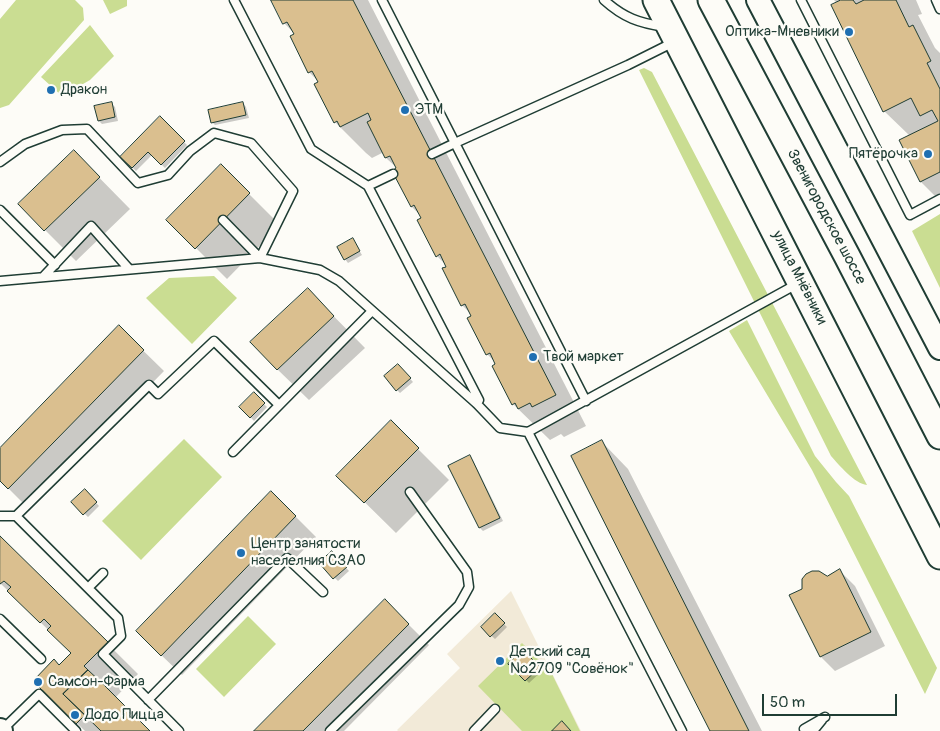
<!DOCTYPE html>
<meta charset="utf-8">
<style>
body{margin:0}
#map{position:relative;width:940px;height:731px;overflow:hidden;background:#fdfcf7;font-family:Pangolin,sans-serif}
canvas{display:block}
.scale{position:absolute;left:762px;top:694px;width:135px;height:22px;box-sizing:border-box;border:2px solid #1f3d34;border-top:0;padding-left:6px;font-size:15px;line-height:18px;white-space:nowrap;color:#1f3d34;-webkit-text-stroke:4px #fdfcf7;paint-order:stroke}
</style>
<div id="map">
<canvas width="940" height="731"></canvas>
<div class="scale">50 m</div>
</div>
<script>
const ctx = document.querySelector('canvas').getContext('2d');
ctx.lineJoin = 'round';
function paint(path, color) {
  ctx.fillStyle = color;
  ctx.fill(path, 'evenodd');
}
function trace(path, color, width, dash) {
  ctx.strokeStyle = color;
  ctx.lineWidth = width;
  ctx.lineCap = dash ? 'butt' : 'round';
  ctx.setLineDash(dash || []);
  ctx.stroke(path);
}
function drawText(font, color, halo, rows, align = 'center') {
  ctx.font = font + ' Pangolin,sans-serif';
  ctx.lineWidth = 4.5;
  ctx.setLineDash([]);
  ctx.textBaseline = 'middle';
  ctx.strokeStyle = halo;
  ctx.fillStyle = color;
  for (const [text, x, y, turn = 0] of rows) {
    ctx.save();
    ctx.translate(x, y);
    ctx.rotate((+turn || 0) * Math.PI / 180);
    ctx.textAlign = isNaN(turn) ? turn : align;
    if (halo) ctx.strokeText(text, 0, 0);
    ctx.fillText(text, 0, 0);
    ctx.restore();
  }
}
const built = new Path2D(`
 M511 591 581 731H398L397 730 460 668 447 654Z`);
const green = new Path2D(`
 M16 0H75L83 8 84 20 9 105 0 108V19Z
 M103 0H127V6L110 14Z
 M90 25 114 56 90 80 62 96 41 77Z
 M644 68 652 72 867 485C855 484 839 465 831 456L639 70Z
 M940 214V288L912 231Z
 M214 276 237 298 192 344 146 298 169 278Z
 M747 320 815 456 836 482 849 496 937 668 925 694 812 470 729 331Z
 M184 439 222 477 141 560 102 521Z
 M248 616 276 644 224 697 196 669Z
 M522 643 551 672 580 731H522L478 686Z`);
const shadow = new Path2D(`
 M273 0H368L586 426 564 437 561 434 550 440 513 404 496 363 487 354 472 315 462 305 448 267 437 256 423 218 412 207 393 171 398 169 386 158 384 152 372 158 366 153 335 122 320 83 309 72 296 35 284 23Z
 M834 0H916L922 14 918 15 935 48 940 53V201L921 182 901 141 910 136 884 111 837 3Z
 M243 103 246 107 249 118 215 125 212 122Z
 M112 104 115 107 118 121 102 124 99 121Z
 M160 118 187 145 165 168 152 155 136 171 122 157Z
 M74 152 130 209 76 261 19 204Z
 M221 166 280 225 227 279 168 220Z
 M353 240 362 255 348 263 345 259Z
 M308 290 365 348 309 400 277 369Z
 M119 327 164 371 29 509 0 480V449Z
 M398 365 413 382 400 393 397 390Z
 M254 394 267 407 254 421 241 407Z
 M391 422 449 480 396 533 338 476Z
 M602 442 628 469 762 731H712Z
 M469 457 473 460 503 521 483 531 480 528Z
 M85 491 99 506 88 517 73 502Z
 M295 516 316 537 182 675 158 652Z
 M0 537 138 674 115 698 149 731H85L34 681 59 666 72 653 0 583Z
 M332 552 349 571 338 581 320 563Z
 M840 571 855 586 885 646 835 671 821 657 790 596Z
 M385 601 429 645 344 731H256Z
 M495 615 507 627 495 639 482 627Z
 M523 652 542 671 529 683 510 664Z`);
const building = new Path2D(`
 M271 0H353L556 395 532 407 530 403 518 409 515 403 512 405 492 366 495 364 490 353 486 355 467 318 471 316 465 304 461 306 442 268 446 267 440 254 436 257 417 220 421 218 414 205 411 207 392 171 396 168 390 156 385 158 367 122 371 120 368 113 340 127 337 121 334 123 314 84 318 82 312 71 308 73 290 36 294 34 287 22 283 24Z
 M841 0H853L856 4 864 0H896L909 27 913 25 931 61 927 63 940 89V172L920 182 899 140 938 121 932 110 920 116 911 98 883 112 831 5Z
 M112 102 115 117 98 121 94 106Z
 M243 102 246 115 211 123 208 110Z
 M160 116 185 141 161 165 148 152 132 168 120 157Z
 M74 150 100 177 44 231 18 204Z
 M221 164 250 193 195 249 166 220Z
 M353 238 360 251 344 260 337 247Z
 M308 288 334 316 277 370 250 342Z
 M119 325 144 350 8 489 0 481V448Z
 M398 364 411 378 396 391 384 376Z
 M254 392 265 403 250 418 239 407Z
 M391 420 419 448 364 503 336 476Z
 M602 440 749 731H710L657 627 571 456Z
 M470 455 500 518 479 528 448 466Z
 M85 489 97 502 83 515 71 502Z
 M271 491 296 516 161 656 136 631Z
 M0 536 108 642 84 666 88 670 63 694 85 715 76 724 33 681 54 659 59 665 71 653 47 630 51 626 44 619 40 623 7 591 11 587 4 581 0 584Z
 M332 551 347 567 333 579 319 563Z
 M840 569 871 632 820 657 789 595 802 589V579L806 574 812 571H819L827 576Z
 M385 599 409 624 303 731H254Z
 M495 613 505 623 490 637 481 627Z
 M523 650 540 667 525 681 508 664Z
 M88 670 104 685 150 731H101L63 694Z
 M562 721 571 731H552Z`);
const service = new Path2D(`
 M234 0 311 149 368 186 479 400 477 404
 M382 0 455 143 432 154
 M604 0C624 18 639 23 665 27
 M801 0 910 215 940 199
 M936 0 940 9
 M0 162 25 144 62 130 87 129 138 183 168 175 190 151 214 133 251 143 293 191 260 258 223 220
 M368 186 393 174
 M0 210 55 265
 M43 277 91 226 129 269
 M0 281 260 258 320 270 339 281 477 404 500 428 528 432 797 284
 M586 401 455 143 628 65 674 42
 M528 432 682 731
 M233 452 372 311
 M0 516H16L149 385 158 394 214 341 279 405
 M16 516 118 618 121 636 103 654 179 731
 M88 588 103 573
 M0 619 41 659
 M148 700 287 558 323 592
 M3 729 39 694 76 731
 M804 729 825 717
 M330 731 459 605 469 587 467 572 410 492
 M474 731 495 709
 M813 731 822 720`);
const secondary = new Path2D(`
 M758 0 940 348
 M0 730 1 731`);
const primary = new Path2D(`
 M656 0 940 556
 M711 0 847 256 940 436`);
const markers = [
 [849,32,5,"#1f6fb2"],
 [51,90,5,"#1f6fb2"],
 [405,110,5,"#1f6fb2"],
 [928,154,5,"#1f6fb2"],
 [533,357,5,"#1f6fb2"],
 [241,553,5,"#1f6fb2"],
 [500,661,5,"#1f6fb2"],
 [38,682,5,"#1f6fb2"],
 [75,715,5,"#1f6fb2"]
];
const poiNames = [
 ["Оптика-Мневники",839,32,"right"],
 ["Дракон",61,90],
 ["ЭТМ",415,110],
 ["Пятёрочка",918,154,"right"],
 ["Твой маркет",543,357],
 ["Центр занятости",251,544],
 ["населелния СЗАО",251,561],
 ["Детский сад",510,652],
 ["№2709 \"Совёнок\"",510,669],
 ["Самсон-Фарма",48,682],
 ["Додо Пицца",85,715]
];
const streetNames = [
 ["Звенигородское шоссе",826,217,62],
 ["улица Мнёвники",799,278,63]
];
paint(built, '#f2ead8');
paint(green, '#cadd92');
paint(shadow, '#0003');
paint(building, '#dabf8f');
trace(building, '#1f3d34', 1);
trace(service, '#1f3d34', 11);
trace(secondary, '#1f3d34', 26);
trace(primary, '#1f3d34', 29);
trace(service, '#fdfcf7', 8);
trace(secondary, '#fdfcf7', 22);
trace(primary, '#fdfcf7', 25);
for (const [x, y, r, color] of markers) {
  const dot = new Path2D();
  dot.arc(x, y, r, 0, 2 * Math.PI);
  ctx.fillStyle = color;
  ctx.fill(dot);
  trace(dot, '#fdfcf7', 2);
}
drawText('15px', '#1f3d34', '#fdfcf7', poiNames, 'left');
drawText('15px', '#1f3d34', '#fdfcf7', streetNames);
</script>
